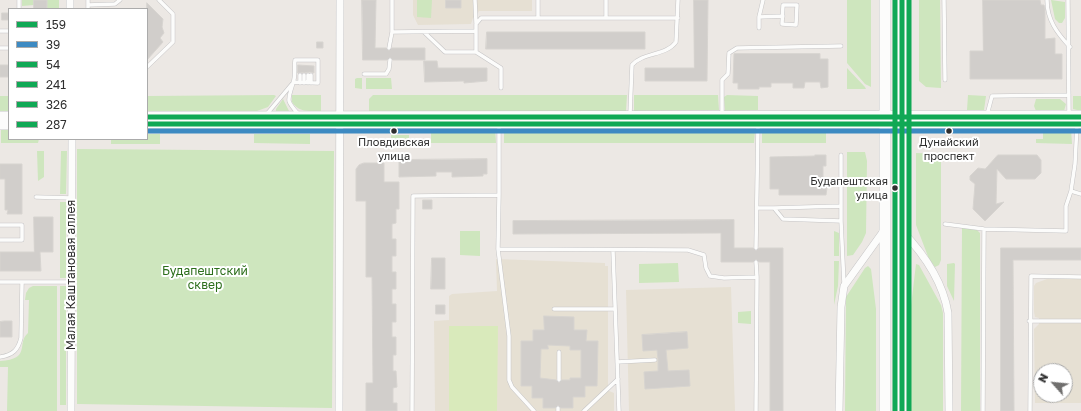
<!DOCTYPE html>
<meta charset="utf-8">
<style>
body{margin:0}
#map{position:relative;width:1081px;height:411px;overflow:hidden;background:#ece8e4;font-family:"Golos Text",sans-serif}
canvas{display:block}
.legend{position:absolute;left:8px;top:8px;width:140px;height:132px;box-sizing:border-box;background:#fff;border:1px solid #ababab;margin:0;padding:5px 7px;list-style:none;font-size:12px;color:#2e2e2e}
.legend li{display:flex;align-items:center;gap:8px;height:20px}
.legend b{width:20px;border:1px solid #ababab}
.north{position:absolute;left:1033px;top:363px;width:40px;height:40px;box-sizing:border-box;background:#fff;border:1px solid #ababab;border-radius:50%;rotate:297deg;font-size:11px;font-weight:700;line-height:16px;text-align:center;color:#2e2e2e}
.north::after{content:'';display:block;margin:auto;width:14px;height:18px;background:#706f6e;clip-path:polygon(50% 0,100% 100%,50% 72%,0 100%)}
</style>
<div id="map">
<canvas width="1081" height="411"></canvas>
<ul class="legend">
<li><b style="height:5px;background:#10a855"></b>159</li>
<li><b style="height:5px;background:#3d8ac2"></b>39</li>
<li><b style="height:5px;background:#10a855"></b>54</li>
<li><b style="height:5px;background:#10a855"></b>241</li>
<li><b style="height:5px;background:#10a855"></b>326</li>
<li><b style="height:5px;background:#10a855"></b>287</li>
</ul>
<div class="north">N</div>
</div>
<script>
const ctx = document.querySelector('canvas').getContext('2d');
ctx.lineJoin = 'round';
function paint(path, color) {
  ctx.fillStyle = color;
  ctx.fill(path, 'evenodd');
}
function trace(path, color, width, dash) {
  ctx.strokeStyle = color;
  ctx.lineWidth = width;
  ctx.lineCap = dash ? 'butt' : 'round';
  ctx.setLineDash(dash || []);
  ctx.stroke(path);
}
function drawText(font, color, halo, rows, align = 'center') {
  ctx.font = font + ' "Golos Text",sans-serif';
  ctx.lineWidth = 4;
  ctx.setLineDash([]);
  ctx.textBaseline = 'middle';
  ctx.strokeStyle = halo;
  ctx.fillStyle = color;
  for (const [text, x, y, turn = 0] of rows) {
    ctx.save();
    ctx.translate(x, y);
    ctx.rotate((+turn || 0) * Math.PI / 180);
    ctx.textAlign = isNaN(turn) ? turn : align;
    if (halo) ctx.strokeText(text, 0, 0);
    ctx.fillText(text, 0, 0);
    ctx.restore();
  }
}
const education = new Path2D(`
 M413 0H532V11H479L477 15 473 18 471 24 418 25 413 15Z
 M496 259 605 263V266H608V388L609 391 614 393V411H435L434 321 449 320V296L452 294 497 291Z
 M1047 279H1081V403H1035L1034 329 1039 324V318L1035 317 1034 312V286L1036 283ZM1041 371H1065V395H1041Z
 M731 287 735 411H629L626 290Z`);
const green = new Path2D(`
 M22 0H34V5L22 6Z
 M47 0H59V9H47Z
 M417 0H432L431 18 417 17Z
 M847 0H871V87L865 84 847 63Z
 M919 0H940L941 88 926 87 919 81Z
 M1051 0 1065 2V18L1062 23H1059L1055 19Z
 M847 68 865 87 866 89H847Z
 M357 78H362V89L355 88V79Z
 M366 78H391L392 89H366Z
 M292 95H321V111C310 111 299 113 292 102Z
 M373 95H627L626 111H369V99Z
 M634 95H718L719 110 634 111Z
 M727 95 758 96V110L725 111 724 97Z
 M968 95 986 96 984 110H967Z
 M0 96H9V111H0Z
 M147 96 274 95 276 96 268 107 257 111H147Z
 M1073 96H1081V111L1073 109Z
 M283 99 289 111H276V109Z
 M1036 99H1060L1066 104 1064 111H1036L1034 106Z
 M431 128H495L496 143H431Z
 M506 128H752L755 131 754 143H504V132Z
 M762 128H826V143H762Z
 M1 129H9V139H39L38 143H1Z
 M1043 129H1071L1072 144 1036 143V139H1043Z
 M147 134H160V144H111V139H147Z
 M254 134H310V144L254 143Z
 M391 135H409V143H391Z
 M77 149 334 151 332 408 77 404Z
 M37 151H44V177L38 181Z
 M61 151H67L66 194H60Z
 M847 152H865L867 161 866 233 862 242 853 255 847 256Z
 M916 153 941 154V260L939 265 935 267 929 259 916 225Z
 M60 202H66V278H60Z
 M962 227 977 230 980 233V411H961Z
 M460 231H480V256L460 255Z
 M834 231 839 233V256H834Z
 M834 261H839L838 286 834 305Z
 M678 263 679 282 639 283V264Z
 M954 263 955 264 954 301 947 286V264Z
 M916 264 919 265 941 305 943 313V411H911V306Z
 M868 266 871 269 876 309V411H845L846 297 865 268Z
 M33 286H57V411H7L8 367H0V361C32 359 16 343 28 333L29 300H25L26 293 29 288Z
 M60 286H66V405H60Z
 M751 311V324L738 323V312Z`);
const pitch = new Path2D(`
 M449 326H498L497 411H449Z`);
const building = new Path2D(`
 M34 0H47V9H34Z
 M362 0H376L375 48H386L389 51 392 48H425V60H393L390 57 387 60H363Z
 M446 0H461V8H446Z
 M694 0H708L707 81H645V68H694Z
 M983 0H1040L1041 5H1044L1045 9V39L1055 38V54H1062V79H970V51H983Z
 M147 3 163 19 162 27 164 33 160 38 163 42 147 60Z
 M2 13H9V20H2Z
 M487 32H645V49H486Z
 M317 42H323V48H317Z
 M820 54V59H828V87L821 88 820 82H805L804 88H793V83H771V87H759V89H738V83H733L734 54Z
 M424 61H437L438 68H487V81L464 83V81L425 82Z
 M0 65H9V77H0Z
 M298 65 314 66V73L311 72 298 73Z
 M815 155H826V166H823V188H827L826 195H779V189H770V157L815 156Z
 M998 155H1037L1041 160V173L1035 179H1006L997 169 996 204 1004 202 985 221 973 209 975 184 970 180V176L978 168 985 169Z
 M487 159V174H483V176L452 177V172H436V176L399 177V160Z
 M364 163H384V182H399V209H396V223L392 224V239H396V256H392V272H396V289H392V304H396V322H392V337H396V355H393V371H396L397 387 393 388V403H397V411H366V383H373L372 277H366V201H356V169L359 165Z
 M0 164H22V214H7L8 210H5V179H0Z
 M423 200H432V209H423Z
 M34 217H53V252H40L41 271H0V252H34Z
 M734 220V248H753L756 251 759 248H783V411H770V262H759L756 259 753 262H721V233L513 234V221Z
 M1001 248H1081V260H1013L1014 411H1001Z
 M432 258H445V289H431Z
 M436 305H445V314H436Z
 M544 316 574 317V330H587L586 341H598L597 386H585V397H573V408H561L558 405 555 408H543V398H532V386H521V341H533V330H544ZM548 345 570 346V350H581V378H570V380H562L559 383 556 380 540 378 541 349H548Z
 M4 321H12V337H0V322Z
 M687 332 688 348 666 350 668 371 689 370 690 386 645 389 644 372 658 371V359L657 350 643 351 642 335Z`);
const service = new Path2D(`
 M19 0V9
 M392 0V32L475 31
 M475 0 476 23
 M538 0V17
 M606 0V18
 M944 0 945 80
 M1047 0C1047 20 1057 33 1070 47
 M1068 0 1069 115
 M88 5 115 4 120 0
 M783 5H797L796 25 782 24Z
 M88 9V0
 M759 17 783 16
 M759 28V17L763 0
 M0 31H9
 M424 32 445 52H476V24L481 18H678
 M0 48H9
 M389 48 392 32
 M476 52 501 68V88
 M147 67 173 42V14L159 0
 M364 74H386L389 69 390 60
 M294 82 318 83V60H295C294 67 296 76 293 83 288 101 285 99 299 115
 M300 83V75
 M304 83V75
 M308 83V75
 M311 83V75
 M630 114 632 65C643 52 666 56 676 42L678 0
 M266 115 292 84
 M722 115V80L728 74 729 53 737 48 841 46
 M987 115 992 96 1069 95
 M841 155V221L844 284
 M1071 191 1081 194
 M499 195 498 249 688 250 704 255 706 268 710 276 724 278 757 277 756 411
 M36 197 72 198
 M757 208H774L783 219 841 221
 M774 208 841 206
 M945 224 984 229 1066 231V206L1071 191 1075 164 1077 125
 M0 225H22V240H0
 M756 248 758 125
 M498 249 509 336V380L512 387 534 411
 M613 251 619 411
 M756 262 757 277
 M0 282H71
 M554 309H615
 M1029 321H1081
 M0 357C13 355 18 350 21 338L22 283
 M617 362 655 360
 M559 380V352
 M412 411 413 196 499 195V125
 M558 411V408
 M584 411 618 379
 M983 411 984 229
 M1030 411 1031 276 1081 277`);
const minor = new Path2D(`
 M70 0V9
 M902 231C923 253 943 282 948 313L949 411
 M71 411 72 139
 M339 411 340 0
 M839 411 841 307 844 286 885 229`);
const tertiary = new Path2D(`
 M0 116H9
 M147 116 1081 115
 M147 124H1081
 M0 125H9`);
const secondary = new Path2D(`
 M885 411V0
 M902 411V0`);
const bus1 = new Path2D(`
 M147 124H1081`);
const bus2 = new Path2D(`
 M147 131H1081`);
const bus3 = new Path2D(`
 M147 117H1081`);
const bus4 = new Path2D(`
 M902 0V411`);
const bus5 = new Path2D(`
 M909 0V411`);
const bus6 = new Path2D(`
 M895 0V411`);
const markers = [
 [394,131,3.5,"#2e2e2e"],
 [949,131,3.5,"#2e2e2e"],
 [895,188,3.5,"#2e2e2e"]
];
const busNames = [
 ["Пловдивская",394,143],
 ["улица",394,157],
 ["Дунайский",949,143],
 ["проспект",949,157],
 ["Будапештская",888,182,"right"],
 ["улица",888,196,"right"]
];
const parkNames = [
 ["Будапештский",205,271],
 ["сквер",205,285]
];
const streetNames = [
 ["Малая Каштановая аллея",71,275,-90]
];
paint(education, '#e6e0d3');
paint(green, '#cee6be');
paint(pitch, '#d9eabb');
paint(building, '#d1cecb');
trace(building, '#d7d4d0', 1);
trace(service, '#c5c4c5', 4.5);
trace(minor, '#c5c4c5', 8);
trace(tertiary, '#c5c4c5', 10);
trace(secondary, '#c5c4c5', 12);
trace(service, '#fcfcfb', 3.5);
trace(minor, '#fcfcfb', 7);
trace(tertiary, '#fcfcfb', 9);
trace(secondary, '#fcfcfb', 11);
trace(bus1, '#10a855', 5);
trace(bus2, '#3d8ac2', 5);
trace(bus3, '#10a855', 5);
trace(bus4, '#10a855', 5);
trace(bus5, '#10a855', 5);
trace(bus6, '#10a855', 5);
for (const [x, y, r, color] of markers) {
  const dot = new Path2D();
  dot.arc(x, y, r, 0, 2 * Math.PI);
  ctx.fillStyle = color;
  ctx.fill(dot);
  trace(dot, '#fff', 1.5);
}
drawText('11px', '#2e2e2e', '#fff', busNames);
drawText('12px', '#2c6e1b', '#fff', parkNames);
drawText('12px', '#2e2e2e', '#fff', streetNames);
</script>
